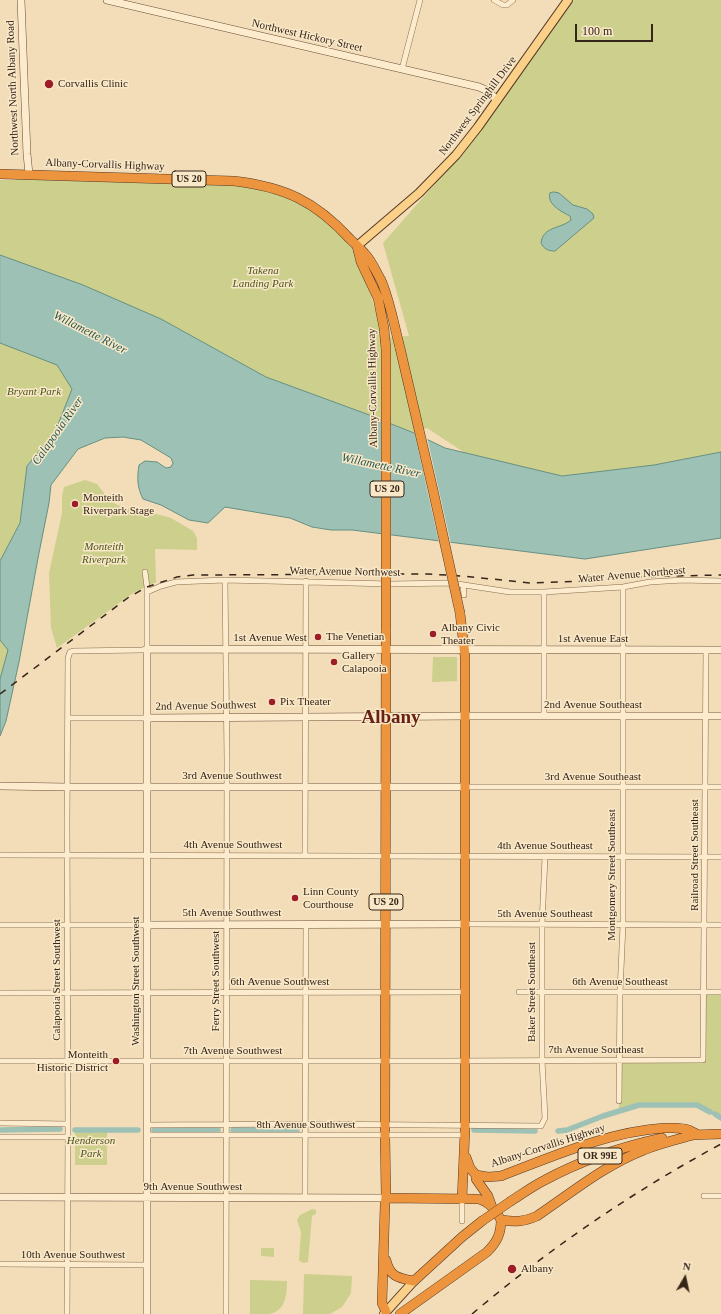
<!DOCTYPE html>
<style>
body{margin:0}
#map{position:relative;width:721px;height:1314px;overflow:hidden;background:#f2ddb8;font-family:Georgia,serif}
canvas{display:block}
.north{position:absolute;left:665px;top:1258px;width:40px;height:40px;-webkit-text-stroke:3px #f9e8c8;paint-order:stroke;rotate:9deg;font-size:11px;font-weight:700;line-height:16px;text-align:center;color:#362519}
.north::after{content:'';display:block;margin:auto;width:14px;height:18px;background:#362519;clip-path:polygon(50% 0,100% 100%,50% 72%,0 100%)}
.scale{position:absolute;left:575px;top:24px;width:78px;height:18px;box-sizing:border-box;border:2px solid #362519;border-top:0;padding-left:5px;font-size:12px;line-height:14px;white-space:nowrap;color:#362519;-webkit-text-stroke:3px #f9e8c8;paint-order:stroke}
</style>
<div id="map">
<canvas width="721" height="1314"></canvas>
<div class="north">N</div>
<div class="scale">100 m</div>
</div>
<script>
const ctx = document.querySelector('canvas').getContext('2d');
ctx.lineJoin = 'round';
function paint(path, color) {
  ctx.fillStyle = color;
  ctx.fill(path, 'evenodd');
}
function trace(path, color, width, dash) {
  ctx.strokeStyle = color;
  ctx.lineWidth = width;
  ctx.lineCap = dash ? 'butt' : 'round';
  ctx.setLineDash(dash || []);
  ctx.stroke(path);
}
function drawText(font, color, halo, rows, align = 'center') {
  ctx.font = font + ' Georgia,serif';
  ctx.lineWidth = 3;
  ctx.setLineDash([]);
  ctx.textBaseline = 'middle';
  ctx.strokeStyle = halo;
  ctx.fillStyle = color;
  for (const [text, x, y, turn = 0] of rows) {
    ctx.save();
    ctx.translate(x, y);
    ctx.rotate((+turn || 0) * Math.PI / 180);
    ctx.textAlign = isNaN(turn) ? turn : align;
    if (halo) ctx.strokeText(text, 0, 0);
    ctx.fillText(text, 0, 0);
    ctx.restore();
  }
}
const green = new Path2D(`
 M568 0H721V452L654 465 562 476 465 453 427 428 414 433 364 413 266 377 161 319 83 285 0 255V180H16V174L234 181 306 202 338 226 360 262 384 337 409 336 383 243 434 185 482 121Z
 M0 343 57 365 72 389 55 432 27 466 20 523 0 561Z
 M85 480 97 484 110 501 122 507 153 513 171 518 193 531 197 538V550L155 549 156 582 133 593 57 648 51 628 49 573 62 513V496L64 487Z
 M0 640 8 650 0 679Z
 M433 657H457V681L432 682Z
 M703 992H721V1118L697 1105H639L619 1110V1061L702 1060Z
 M75 1130H107V1165H75Z
 M312 1209 316 1210V1214L312 1216 308 1262 304 1263 301 1262 299 1260 301 1232 297 1220 300 1215Z
 M261 1248H274V1257L261 1256Z
 M304 1274 352 1276 351 1293 342 1307 330 1314H303Z
 M250 1280 287 1281C287 1294 286 1311 269 1314 263 1314 256 1314 250 1314Z`);
const water = new Path2D(`
 M554 192 559 193 573 205 587 209 593 214 594 218 555 251C548 251 544 249 541 243 543 226 561 229 571 220L570 216C562 212 546 204 550 193Z
 M0 255 83 285 161 319 266 377 364 413 414 433 445 448 562 476 654 465 721 452V538L585 559 352 530H331L312 527 290 518 225 507 208 523 189 520 161 505 143 499C137 487 137 478 139 465L145 461 157 462 166 468 171 467 173 463 171 458 141 440 123 437 105 438 78 449 51 485 49 503 38 558 19 662 6 721 0 736V679L8 650 0 640V561L20 523 27 466 55 432 72 389 57 365 0 343Z`);
const pier = new Path2D(`
 M414 431 427 437 451 544 439 543Z`);
const canal = new Path2D(`
 M715 1114 721 1118
 M0 1130 60 1129
 M75 1130H138
 M154 1130H218
 M233 1130H297
 M474 1130 535 1131
 M558 1131 567 1130 603 1116 639 1105H697L710 1112`);
const street = new Path2D(`
 M494 0 503 5H507L513 0
 M402 69 420 0
 M225 580 227 760 226 1314
 M463 585 464 595
 M147 592 161 586 176 582 225 580 391 584 451 583 510 592H544L623 587 650 582 683 580 721 581
 M544 592V716
 M68 718H148
 M465 787H721
 M0 855 721 857
 M305 855 306 581
 M465 924 721 925
 M0 925H147
 M519 992H721
 M0 993 465 992
 M0 1061H446L703 1060 706 650
 M619 1101 620 992 623 925V587
 M0 1123 68 1124
 M147 1125 305 1124 541 1126 545 1118 542 1060V924L545 857
 M147 1135H465
 M0 1137H68
 M704 1196H721
 M305 1198 306 924
 M462 1221V1199
 M0 1264 147 1265
 M67 1314 68 1137 67 822 68 658 70 652 73 651 142 650 147 649V587L145 572`);
const secondary = new Path2D(`
 M21 0 27 154 29 174
 M107 0 479 87 488 91 497 100
 M148 718 465 716H721
 M0 786 68 787H465
 M147 925 465 924
 M0 1197 386 1198
 M147 1314V649L721 650`);
const primary = new Path2D(`
 M357 246 419 193 456 155 478 127 568 0
 M384 1314 414 1281`);
const highway = new Path2D(`
 M0 174 234 181C285 187 315 201 350 239 355 244 361 249 365 254 372 261 376 272 381 280 390 301 394 325 400 348
 M357 246 361 262 378 298 384 328 386 349
 M460 613 465 656V1130L462 1199
 M690 1135 721 1134
 M466 1157 470 1168 476 1175 488 1177 501 1176C554 1156 607 1132 664 1128 672 1128 682 1127 689 1130 691 1131 694 1133 697 1134
 M476 1175V1179L488 1196 492 1207
 M386 1198 478 1199C490 1202 495 1210 501 1220 516 1222 523 1222 537 1216 571 1193 605 1165 644 1150 661 1143 679 1139 697 1134
 M511 1201C522 1194 533 1186 545 1180 582 1160 621 1147 662 1138
 M386 1260C390 1277 398 1278 414 1281L462 1237 482 1221
 M386 1312 382 1303 385 1204 386 1198 385 1135 386 630
 M400 1314 487 1252C497 1242 501 1234 501 1220`);
const rail = new Path2D(`
 M0 694 129 597 147 587 177 577 193 575 428 574 462 576 531 583 588 581 632 577 721 575
 M472 1314C549 1249 632 1192 721 1144`);
const highwayBridge = new Path2D(`
 M400 348 433 490 460 613
 M386 349V630
 M482 1221 511 1201`);
const markers = [
 [49,84,5,"#9d1d26"],
 [75,504,4,"#9d1d26"],
 [433,634,4,"#9d1d26"],
 [318,637,4,"#9d1d26"],
 [334,662,4,"#9d1d26"],
 [272,702,4,"#9d1d26"],
 [295,898,4,"#9d1d26"],
 [116,1061,4,"#9d1d26"],
 [512,1269,5,"#9d1d26"]
];
const shields = [
 [189,179,34],
 [387,489,34],
 [386,902,34],
 [600,1156,44]
];
const shieldNames = [
 ["US 20",189,179],
 ["US 20",387,489],
 ["US 20",386,902],
 ["OR 99E",600,1156]
];
const streetNames = [
 ["Northwest Hickory Street",307,36,13],
 ["Northwest North Albany Road",13,88,-92],
 ["Northwest Springhill Drive",478,106,-53],
 ["Albany-Corvallis Highway",105,165,2],
 ["Albany-Corvallis Highway",373,388,-91],
 ["Water Avenue Northwest",345,572,1],
 ["Water Avenue Northeast",632,575,-5],
 ["1st Avenue West",270,638],
 ["1st Avenue East",593,639],
 ["2nd Avenue Southeast",593,705],
 ["2nd Avenue Southwest",206,706,-1],
 ["3rd Avenue Southwest",232,776],
 ["3rd Avenue Southeast",593,777],
 ["4th Avenue Southwest",233,845],
 ["4th Avenue Southeast",545,846],
 ["Railroad Street Southeast",695,855,-90],
 ["Montgomery Street Southeast",612,875,-90],
 ["5th Avenue Southwest",232,913],
 ["5th Avenue Southeast",545,914],
 ["Calapooia Street Southwest",57,980,-90],
 ["Washington Street Southwest",136,981,-90],
 ["Ferry Street Southwest",216,981,-90],
 ["6th Avenue Southwest",280,982],
 ["6th Avenue Southeast",620,982],
 ["Baker Street Southeast",532,992,-90],
 ["7th Avenue Southeast",596,1050],
 ["7th Avenue Southwest",233,1051],
 ["8th Avenue Southwest",306,1125],
 ["Albany-Corvallis Highway",548,1146,-18],
 ["9th Avenue Southwest",193,1187],
 ["10th Avenue Southwest",73,1255]
];
const poiNames = [
 ["Corvallis Clinic",58,84],
 ["Monteith",83,498],
 ["Riverpark Stage",83,511],
 ["Albany Civic",441,628],
 ["Theater",441,641],
 ["The Venetian",326,637],
 ["Gallery",342,656],
 ["Calapooia",342,669],
 ["Pix Theater",280,702],
 ["Linn County",303,892],
 ["Courthouse",303,905],
 ["Monteith",108,1055,"right"],
 ["Historic District",108,1068,"right"],
 ["Albany",521,1269]
];
const parkNames = [
 ["Takena",263,271],
 ["Landing Park",263,284],
 ["Bryant Park",34,392],
 ["Monteith",104,547],
 ["Riverpark",104,560],
 ["Henderson",91,1141],
 ["Park",91,1154]
];
const waterNames = [
 ["Willamette River",90,333,27],
 ["Calapooia River",58,431,-55],
 ["Willamette River",381,466,12]
];
const townNames = [
 ["Albany",391,718]
];
paint(green, '#ccd08c');
paint(water, '#9ec1b5');
trace(water, '#658f82', 1);
paint(pier, '#f2ddb8');
trace(canal, '#9ec1b5', 5.5);
trace(street, '#896c52', 6);
trace(secondary, '#6a4d36', 8);
trace(primary, '#563a27', 10);
trace(highway, '#563a27', 10);
trace(street, '#fcebcc', 5);
trace(secondary, '#fcebcc', 7);
trace(primary, '#fbd18a', 8);
trace(highway, '#ec953e', 9);
trace(rail, '#362519', 1.5, [7, 7]);
trace(highwayBridge, '#563a27', 10, []);
trace(highwayBridge, '#ec953e', 9);
for (const [x, y, r, color] of markers) {
  const dot = new Path2D();
  dot.arc(x, y, r, 0, 2 * Math.PI);
  ctx.fillStyle = color;
  ctx.fill(dot);
  trace(dot, '#f9e8c8', 1.5);
}
for (const [x, y, w] of shields) {
  const box = new Path2D();
  box.roundRect(x - w / 2, y - 8, w, 16, 3);
  ctx.fillStyle = '#f9e8c8';
  ctx.fill(box);
  trace(box, '#362519', 1);
}
drawText('bold 10px', '#362519', null, shieldNames);
drawText('11px', '#362519', '#f9e8c8', streetNames);
drawText('11px', '#362519', '#f9e8c8', poiNames, 'left');
drawText('italic 11px', '#4a551d', '#f9e8c8', parkNames);
drawText('italic 12px', '#265851', '#f9e8c8', waterNames);
drawText('bold 19px', '#672014', '#f9e8c8', townNames);
</script>
